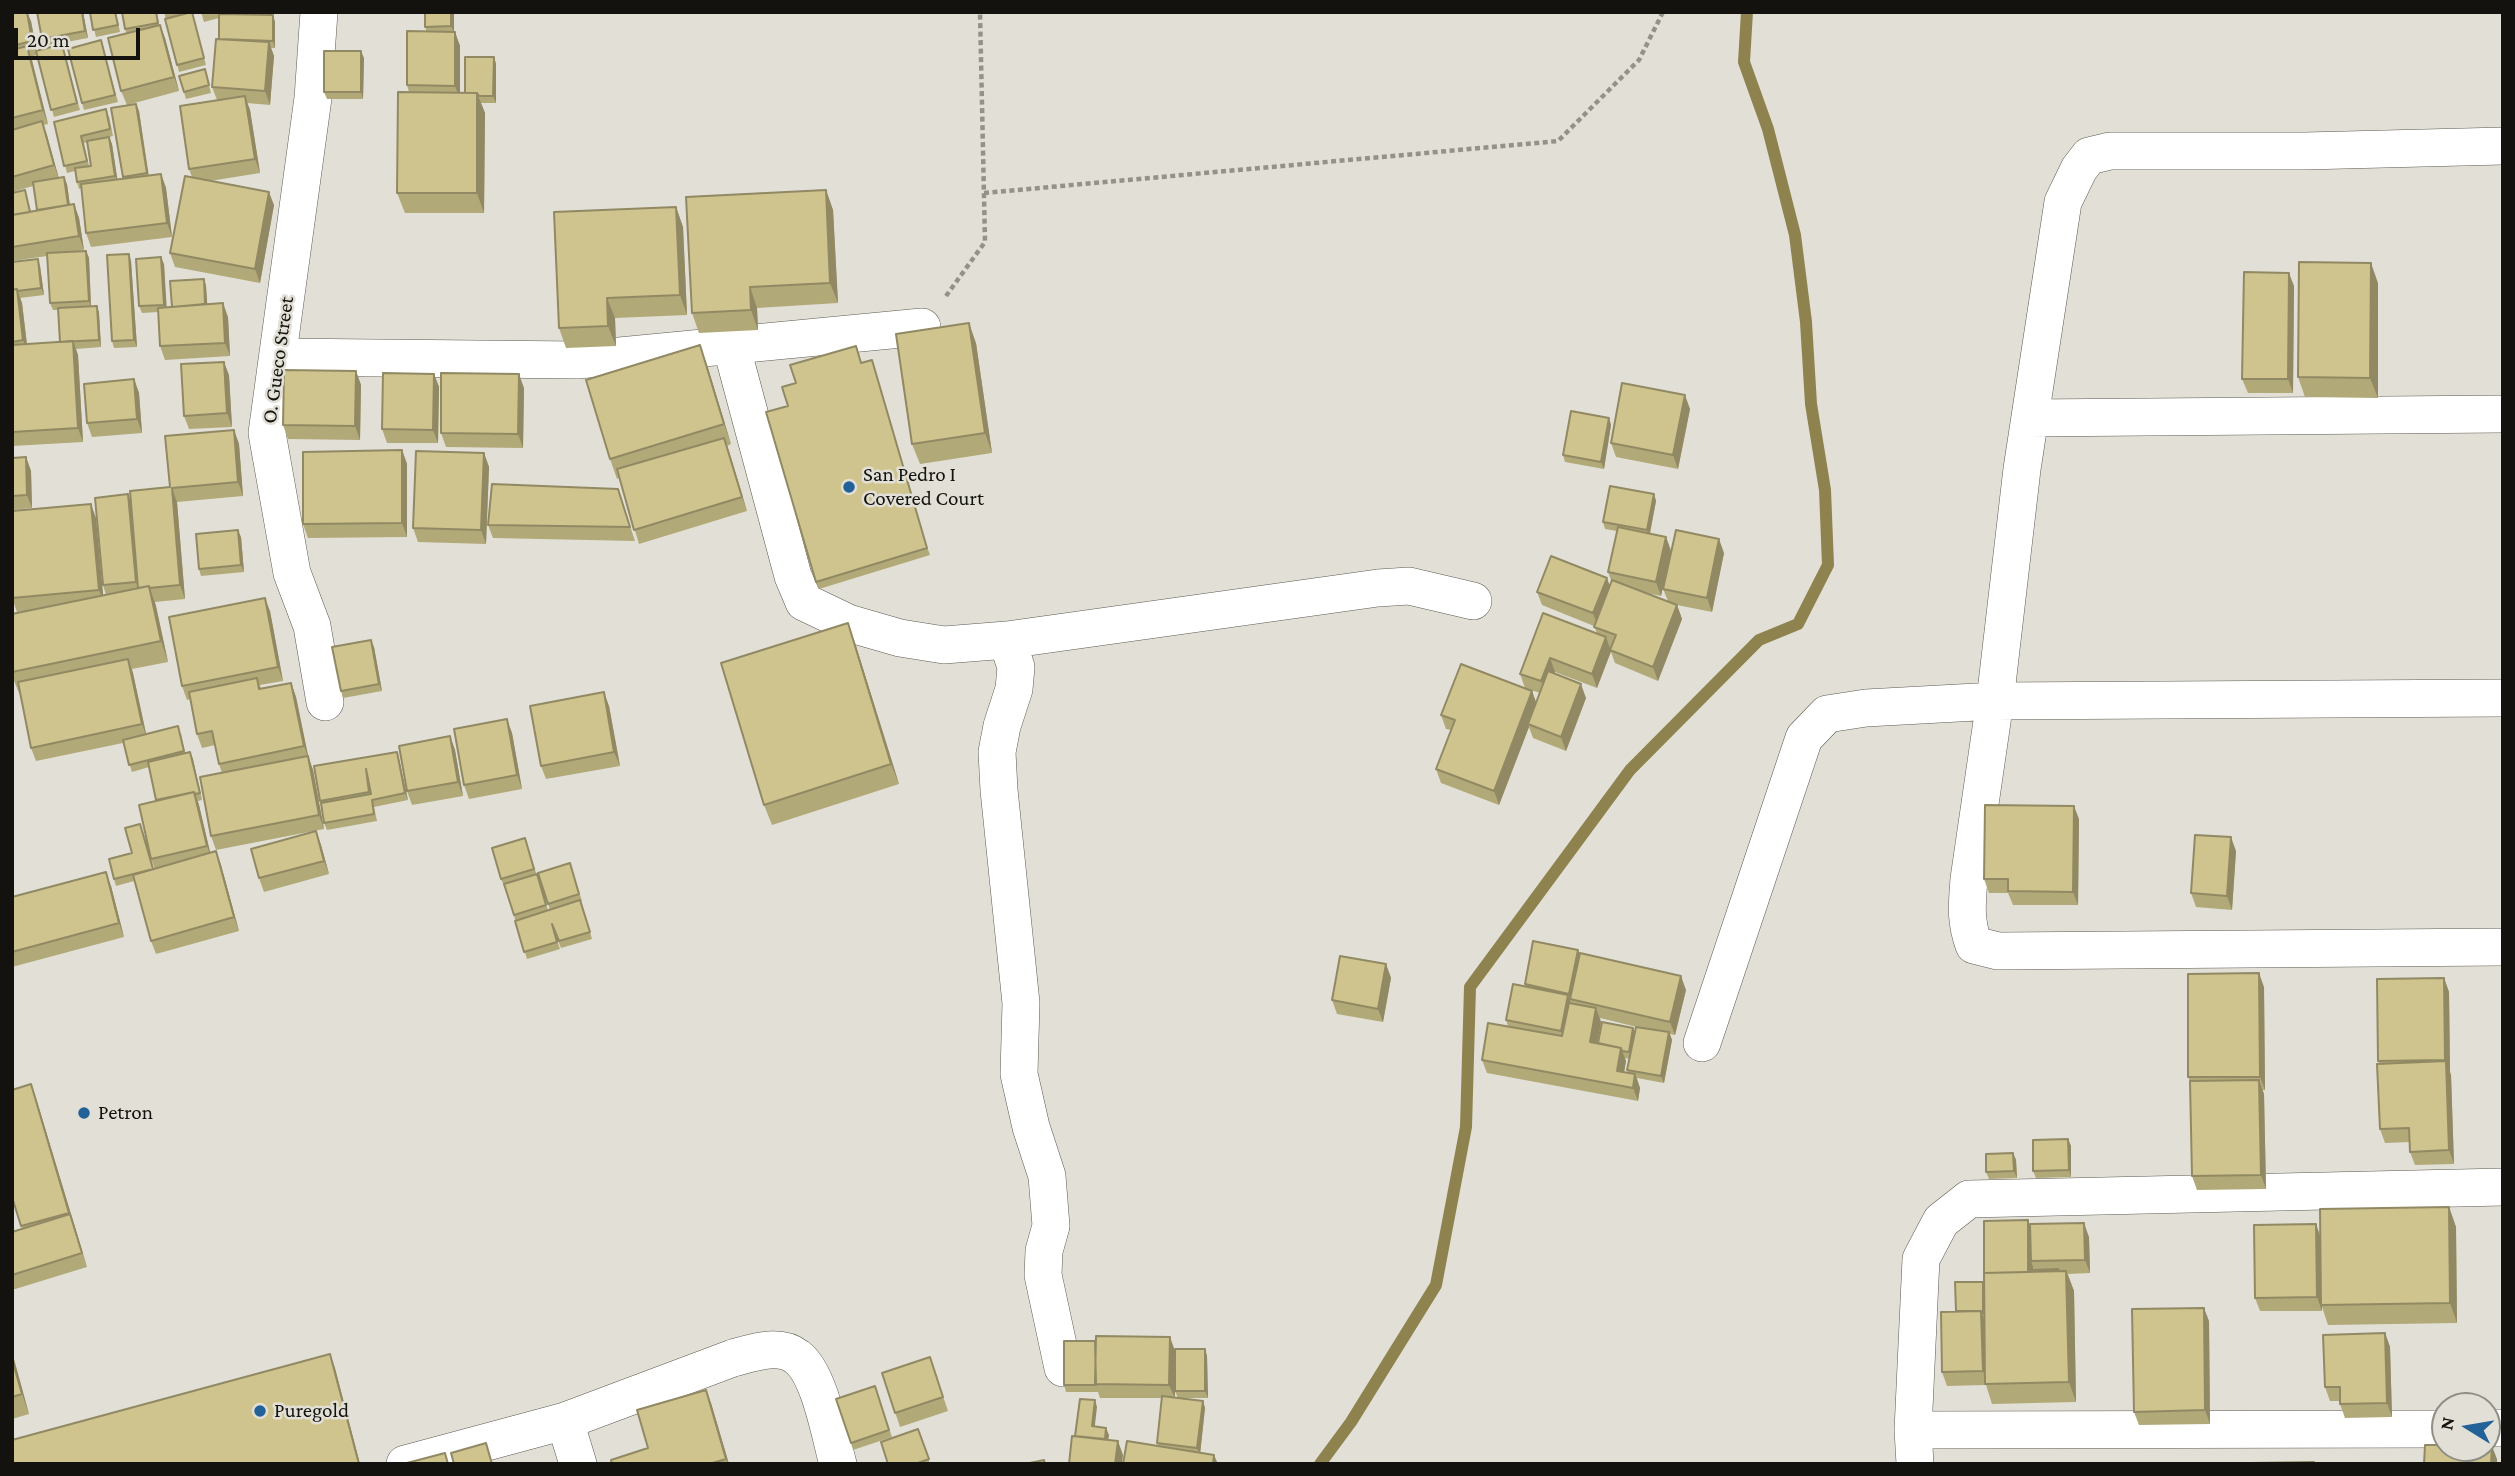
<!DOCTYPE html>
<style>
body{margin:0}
#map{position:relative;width:2515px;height:1476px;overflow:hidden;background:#e2e0d6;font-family:"Crimson Pro",serif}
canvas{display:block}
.frame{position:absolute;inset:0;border:14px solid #13120f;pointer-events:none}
.north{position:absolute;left:2431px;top:1392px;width:70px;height:70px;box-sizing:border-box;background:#e2e0d6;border:2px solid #8f8e86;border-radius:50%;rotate:281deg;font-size:19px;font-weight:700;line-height:28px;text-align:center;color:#13120f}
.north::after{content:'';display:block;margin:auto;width:24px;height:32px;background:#226298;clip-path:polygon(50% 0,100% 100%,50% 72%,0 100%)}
.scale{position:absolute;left:14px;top:28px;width:126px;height:32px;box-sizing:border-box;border:4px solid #13120f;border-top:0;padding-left:9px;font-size:21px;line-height:24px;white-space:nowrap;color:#13120f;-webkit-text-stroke:5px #e2e0d6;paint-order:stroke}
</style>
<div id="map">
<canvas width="2515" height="1476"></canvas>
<div class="frame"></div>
<div class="north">N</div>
<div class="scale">20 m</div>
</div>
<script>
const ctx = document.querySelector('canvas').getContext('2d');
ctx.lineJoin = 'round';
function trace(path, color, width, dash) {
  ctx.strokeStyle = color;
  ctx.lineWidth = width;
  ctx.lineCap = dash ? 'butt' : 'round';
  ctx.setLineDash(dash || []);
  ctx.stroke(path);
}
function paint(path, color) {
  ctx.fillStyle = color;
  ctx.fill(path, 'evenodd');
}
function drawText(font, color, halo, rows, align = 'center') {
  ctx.font = font + ' "Crimson Pro",serif';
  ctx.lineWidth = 5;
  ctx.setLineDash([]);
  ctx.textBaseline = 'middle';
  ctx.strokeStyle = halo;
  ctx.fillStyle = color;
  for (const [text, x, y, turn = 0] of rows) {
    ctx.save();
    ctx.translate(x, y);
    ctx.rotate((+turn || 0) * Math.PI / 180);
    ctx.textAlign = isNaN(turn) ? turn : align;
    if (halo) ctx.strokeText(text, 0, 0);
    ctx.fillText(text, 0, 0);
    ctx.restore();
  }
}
const stream = new Path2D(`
 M1320 1464 1351 1422 1436 1285 1466 1127 1470 987 1630 770 1759 640 1798 624 1828 565 1825 490 1811 404 1806 322 1795 235 1768 129 1744 62 1747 12`);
const path = new Path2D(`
 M984 193 1558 141 1639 60 1663 12
 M946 296 985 242 980 12`);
const street = new Path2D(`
 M319 12 313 98 267 433 292 573 312 626 325 702
 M2503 146 2305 151H2110L2089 156 2079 169 2063 202 2022 469 1995 701 1969 879C1967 904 1965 921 1974 945L1998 951 2503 947
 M731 345 793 576 804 602 848 623 900 638 944 645 1007 640 1378 588 1409 586 1473 601
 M279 357 578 360 922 327
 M2030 418 2503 414
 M1007 640 1016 667 1014 689 1002 726 997 752 999 790 1021 1003 1019 1074 1031 1127 1047 1176 1051 1226 1044 1251 1043 1275 1063 1368
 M1702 1043 1804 738 1827 714 1866 708 1995 701 2503 698
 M2487 1428H2503
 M1913 1430 2445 1429
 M405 1464 565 1421
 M578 1464 565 1421 733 1358C752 1353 779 1343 797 1357 820 1374 830 1436 838 1464
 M1915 1464 1913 1430 1921 1259 1941 1221 1969 1199 2503 1187`);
const wall = new Path2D(`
 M12 12 31 21 37 51H64L80 110 54 117 37 55 30 57 48 124 43 125 59 178 67 184 70 205 74 204 79 218 84 250 70 252 86 251 89 258 91 306H97L99 313 101 347 76 349 78 355 83 442 12 446V262L40 266 44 295 20 298 22 303 27 344 60 342 58 310H53L50 303 47 256 12 261V193L27 197 31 212 37 210 33 186 12 192Z
 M83 12 88 38 45 46 42 39Z
 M90 12H116L120 32 96 37Z
 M122 12H157L159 25 165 38 179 91 127 105 121 91 126 33Z
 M164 12H192L206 65 179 72Z
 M201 12H231V14L273 15 275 22V48H271L274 56 270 105 247 103 250 110 260 173 210 181 274 205 260 283 175 267 170 253 192 177 189 169 217 100 212 87 219 39V18L204 22Z
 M425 12H454V32H455L460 46V93H465L494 57 496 64V103H481L485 113 484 213H405L397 193 409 92 407 85 427 32 425 27Z
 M101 40 118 102 84 110 82 103Z
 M364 58 363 99H327L324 92Z
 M205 69 211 93 186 99 179 76Z
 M136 104 139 111 149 176 161 174 166 188 172 237 91 247 86 233 81 188 79 189 77 182 75 171 67 173 54 122 109 116 113 136 109 137 112 144 117 179H123L111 108ZM87 142 91 166H89L84 143Z
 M826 190 833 210 838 303 757 308 758 330 699 333 692 313Z
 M676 207 683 227 687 315 615 318 616 346 566 348 559 328Z
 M131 261 137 347 114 348 112 341Z
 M164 264 166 307H172L204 279 206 286 207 304 228 317 230 356 165 360 160 346 158 312 142 313 139 306Z
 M2378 283V398L2305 397 2298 377Z
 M2294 286 2293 393H2248L2242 379Z
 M976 343 992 453 920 464 912 444Z
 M862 363 930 555 819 589 816 582 788 406 796 383Z
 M707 365 731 444 727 446 747 511 639 544 619 478 617 479 610 459Z
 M356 371 361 385 360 440 288 439 283 425Z
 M434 374 439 387 438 443H387L382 429Z
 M229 375 232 427 189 429 184 416Z
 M134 379 139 393 142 433 92 437 87 423Z
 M524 388 523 448 446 447 441 433Z
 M1690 409 1678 469 1616 457 1611 443Z
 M1609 418 1611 425 1604 469 1565 462 1563 455Z
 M234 430 239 444 243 496 177 502 185 599 155 602 168 662 132 669 146 734 181 733 185 753 190 752 202 800 198 801 210 853 216 851 221 865 239 931 156 954 151 941 134 881 116 886 114 879 132 853 143 831 153 869H155L151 859 156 800 149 767 132 772 123 743 36 761 31 748 20 692 19 693 12 676V614L30 611 17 612 12 598 96 518 103 595H106L103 585 130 500 170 487Z
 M402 450 407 464V537L308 538 303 524Z
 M484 453 489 467 486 544 418 542 413 528Z
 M26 457 31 471 32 508 12 510V458Z
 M618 489 635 541 493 538 488 525Z
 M1654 494 1656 501 1650 534 1666 537 1671 551 1661 596 1642 592 1668 601 1663 589 1724 553 1712 612 1677 605 1682 619 1658 681 1615 663 1611 652 1597 688 1555 672 1554 674 1586 698 1566 751 1533 738 1529 727 1499 805 1441 783 1436 769 1451 730 1446 729 1441 715 1532 691 1536 702 1540 693 1525 688 1520 674 1597 633 1594 626 1542 605 1537 592 1610 585 1611 580 1608 572 1617 531 1605 529 1603 522Z
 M241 537 244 572 201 576 199 569Z
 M270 611 283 681 260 685 261 689 291 683 296 697 308 756 313 770 324 829 216 850 211 836 222 773 219 764 215 745 202 748 197 734 190 699 187 700 182 686Z
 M855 643 899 784 772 825 764 805Z
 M374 647 382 691 343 698 341 691Z
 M609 706 620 766 546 779 541 766Z
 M512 733 522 789 469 799 464 785Z
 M450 736 455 750 463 796 412 805 407 791Z
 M397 752 399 759 408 800 374 807 377 821 327 830 324 823 320 801Z
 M2079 819 2078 905H2013L2008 893H1989L1984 879Z
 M316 831 321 845 329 874 264 892 259 878Z
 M525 838 548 910H550L538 873 570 863 582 901H581L592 939 561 948 554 931 560 949 527 959 505 886H504L501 879Z
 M2236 851 2232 910 2196 907 2191 893Z
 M111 886 124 937 12 967V897Z
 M1580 955 1686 990 1675 1035 1670 1034 1672 1040 1664 1083 1637 1078 1640 1088 1638 1101 1487 1073 1482 1060 1508 1026 1506 1020 1525 987V984ZM1600 1018 1641 1028 1635 1032 1597 1043 1601 1022ZM1625 1058 1630 1059 1627 1070 1628 1073 1624 1072 1626 1061Z
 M1386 964 1391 978 1383 1022 1337 1014 1332 1000Z
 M2444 978 2449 992 2450 1072 2451 1075 2454 1164 2415 1165 2410 1152V1142L2385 1143 2380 1129 2379 1064 2378 1061Z
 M2264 987 2265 1090H2262L2264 1094 2266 1189 2197 1190 2192 1176 2190 1082 2188 1077Z
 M31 1084 87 1267 12 1290V1232L22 1229 12 1197Z
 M2068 1139 2071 1146V1177L2036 1178 2033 1171Z
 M2013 1153 2016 1160 2017 1178 1989 1179 1986 1172Z
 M2449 1207 2456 1227 2457 1323 2328 1325 2322 1307V1311H2260L2255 1298 2320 1235Z
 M2028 1220 2030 1227 2089 1237 2090 1273 2068 1274 2074 1291 2076 1402 1992 1404 1986 1385 1947 1386 1942 1372 1984 1285Z
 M2209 1321 2210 1424 2139 1425 2134 1412Z
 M2385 1333 2390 1347 2392 1417 2345 1418 2340 1404V1401H2330L2325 1387Z
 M1205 1349 1207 1356 1208 1398H1181L1203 1401 1205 1408 1200 1453 1158 1446 1157 1443 1162 1398H1100L1098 1392H1066L1064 1385 1175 1350ZM1175 1357V1391L1178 1398H1175Z
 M12 1352 29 1414 12 1419Z
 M930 1357 948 1411 900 1427 882 1373Z
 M875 1386 892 1437 853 1450 851 1443Z
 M711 1403 729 1464H612L648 1448Z
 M918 1429 930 1464H888Z`);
const shadedWall = new Path2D(`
 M27 12 31 21 37 55 32 41Z
 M82 12H83L88 38 85 31Z
 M451 12H454V33L451 26Z
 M273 15 275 22V48L273 41Z
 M160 25 165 38 179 91 174 77Z
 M455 32 460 46V100L455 86Z
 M269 42 274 56 270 105 265 91Z
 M27 46 32 60 48 124 43 110Z
 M361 51 364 58 363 99 361 92Z
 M494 57 496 64V103L493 96Z
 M477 93 485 113 484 213 477 193Z
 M245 96 250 110 260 173 255 159Z
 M136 104 139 111 149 180 147 173Z
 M42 121 47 135 59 179 54 165Z
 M109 137 112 144 118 183 115 176Z
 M161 174 166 188 172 237 167 223Z
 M64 177 67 184 71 214 68 207Z
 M826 190 833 210 838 303 830 283Z
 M269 192 274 205 260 283 255 269Z
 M74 204 79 218 84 250 79 236Z
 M676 207 683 227 687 315 680 295Z
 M86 251 89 258 91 308 89 301Z
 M129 254 131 261 137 347 134 340Z
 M161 257 164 264 167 312 164 305Z
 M38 259 40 266 44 295 41 288Z
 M2371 263 2378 283V398L2370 378Z
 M2289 273 2294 286 2293 393 2288 379Z
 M204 279 206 286 208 314 205 307Z
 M750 287 757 308 758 330 751 310Z
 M17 289 22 303 28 354 23 340Z
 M607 298 615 318 616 346 608 326Z
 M223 303 228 317 230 356 225 343Z
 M97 306 99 313 101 347 99 340Z
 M969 323 976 343 992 453 985 433Z
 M73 341 78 355 83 442 78 428Z
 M700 345 707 365 731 444 724 424Z
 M224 362 229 375 232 427 227 413Z
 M356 371 361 385 360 440 355 426Z
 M434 374 439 387 438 443 433 430Z
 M519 374 524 388 523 448 518 434Z
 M134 379 139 393 142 433 137 419Z
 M1685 395 1690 409 1678 469 1673 455Z
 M1609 418 1611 425 1604 469 1601 462Z
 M234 430 239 444 243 496 238 482Z
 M724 438 729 451 747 511 742 497Z
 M402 450 407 464V537L402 523Z
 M484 453 489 467 486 544 481 530Z
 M26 457 31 471 32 508 27 495Z
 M172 488 177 502 185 599 180 585Z
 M128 494 133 508 139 589 136 582Z
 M1654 494 1656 501 1649 537 1647 530Z
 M91 504 96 518 104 604 99 590Z
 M238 530 241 537 244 572 241 565Z
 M1666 537 1671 551 1661 596 1656 582Z
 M1719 539 1724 553 1712 612 1707 598Z
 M1607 578 1612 592 1598 627 1593 613Z
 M149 586 156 606 168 662 161 641Z
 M265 598 270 611 283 681 278 667Z
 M1677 605 1682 619 1658 681 1653 667Z
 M848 623 855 643 899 784 891 764Z
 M1606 637 1611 651 1597 688 1592 674Z
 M371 640 374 647 382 691 379 684Z
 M1550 658 1555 672 1546 695 1541 681Z
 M128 659 133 673 147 738 142 724Z
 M291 683 296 697 309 760 304 746Z
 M1581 684 1586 698 1566 751 1561 737Z
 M1532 691 1537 705 1528 724 1529 727 1499 805 1494 791Z
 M604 692 609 706 620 766 614 752Z
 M507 719 512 733 522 789 517 775Z
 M450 736 455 750 463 796 458 782Z
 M190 752 193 759 202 800 200 793Z
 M397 752 399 759 408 800 405 793Z
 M308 756 313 770 324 829 319 815Z
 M194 792 199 805 212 860 207 846Z
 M2074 806 2079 819 2078 905 2073 892Z
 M316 831 321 845 329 874 324 861Z
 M2231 837 2236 851 2232 910 2227 896Z
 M216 851 221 865 239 931 234 917Z
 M106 872 111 886 124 937 119 923Z
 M1578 950 1583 963 1570 999 1569 994Z
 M1386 964 1391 978 1383 1022 1378 1009Z
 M2259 973 2264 987 2265 1090 2260 1077Z
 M1681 976 1686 990 1675 1035 1670 1022Z
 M2444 978 2449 992 2450 1072 2451 1075 2454 1164 2449 1150 2446 1063 2445 1060Z
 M1568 995 1573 1009 1566 1045 1561 1031Z
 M1596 1008 1601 1022 1595 1055 1590 1042Z
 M1633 1028 1636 1035 1631 1059 1629 1052Z
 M1669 1032 1672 1040 1664 1083 1661 1076Z
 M1621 1048 1626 1061 1622 1085 1617 1071Z
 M1635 1074 1640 1088 1638 1101 1633 1088Z
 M2259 1080 2264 1094 2266 1189 2261 1175Z
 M31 1084 36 1098 87 1267 69 1213Z
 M2068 1139 2071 1146V1177L2069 1170Z
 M2013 1153 2016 1160 2017 1178 2014 1171Z
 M2449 1207 2456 1227 2457 1323 2450 1303Z
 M2028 1220 2033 1234 2031 1261 2033 1267V1287L2028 1273Z
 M2084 1223 2089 1237 2090 1273 2085 1260Z
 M2316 1224 2321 1238 2322 1311 2317 1297Z
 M2066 1271 2074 1291 2076 1402 2069 1382Z
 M2204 1308 2209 1321 2210 1424 2205 1410Z
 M1981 1311 1986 1325 1988 1385 1983 1371Z
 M2385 1333 2390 1347 2392 1417 2387 1403Z
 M1170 1337 1175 1351V1398L1169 1385Z
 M1205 1349 1207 1356 1208 1398 1205 1391Z
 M12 1352 29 1414 22 1394 12 1359Z
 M330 1354 335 1368 360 1464H359Z
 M706 1390 711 1403 729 1464H728Z
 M1095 1400 1097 1407 1094 1433 1092 1426Z
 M1203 1401 1205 1408 1200 1455 1197 1448Z
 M1106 1428 1109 1435 1107 1450 1105 1443Z
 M1118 1441 1123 1455 1122 1464H1115Z
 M2492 1446 2497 1459V1464H2491Z
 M1214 1455 1218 1464H1213Z`);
const building = new Path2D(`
 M12 12H27L32 41 12 46Z
 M37 12H82L85 31 42 39Z
 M90 12H115L118 25 93 30Z
 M122 12H156L158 23 125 29Z
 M192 12 204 58 177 65 165 19Z
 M425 12H451V26L425 27Z
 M219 14 273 15V41L219 39Z
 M160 25 174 77 121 91 108 38Z
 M407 31 455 32V86L407 85Z
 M216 39 269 42 265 91 212 87Z
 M101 40 115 95 82 103 68 49Z
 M62 44 77 103 51 110 36 51Z
 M27 46 43 110 12 118V50Z
 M324 51H361V92H324Z
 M465 57H494L493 96H479L477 93H465Z
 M205 69 209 85 184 92 179 76Z
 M398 92 477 93V193H397Z
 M245 96 255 159 189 169 180 106Z
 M136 104 147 173 123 177 111 108Z
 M106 109 110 129 81 136 87 161 64 166 54 122Z
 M42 121 54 165 12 177V130Z
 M109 137 115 176 77 182 75 168 91 166 87 141Z
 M161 174 167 223 86 233 81 184Z
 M185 176 269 192 255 269 170 253Z
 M64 177 68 205 37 210 33 182Z
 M25 190 30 212 12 215V193Z
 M826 190 830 283 750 287 751 310 692 313 686 197Z
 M74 204 79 236 12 247V215Z
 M676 207 680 295 607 298 608 326 559 328 554 212Z
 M86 251 89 301 50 303 47 253Z
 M129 254 134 340 112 341 107 255Z
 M161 257 164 305 139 306 136 259Z
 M38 259 41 288 17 291V289L12 290V262Z
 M2299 262 2371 263 2370 378 2298 377Z
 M2244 272 2289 273 2288 379H2242Z
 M204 279 205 304 172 307 170 281Z
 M17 289 23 340 12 342V290Z
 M223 303 225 343 160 346 158 308Z
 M97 306 99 340 60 342 58 308Z
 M969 323 985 433 912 444 896 334Z
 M73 341 78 428 12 432V345Z
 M700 345 724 424 610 459 586 380Z
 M856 346 861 363 872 360 927 548 816 582 766 412 788 406 782 387 796 383 790 365Z
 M224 362 227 413 184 416 181 364Z
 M284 370 356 371 355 426 283 425Z
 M383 373 434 374 433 430 382 429Z
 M441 373 519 374 518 434 441 433Z
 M134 379 137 419 87 423 84 384Z
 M1622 383 1685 395 1673 455 1611 443Z
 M1571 411 1609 418 1601 462 1563 455Z
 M234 430 238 482 172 488 180 585 149 588V586L138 588 130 491 170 487 165 436Z
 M724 438 742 497 634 530 617 469Z
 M402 450V523L303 524V452Z
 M416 451 484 453 481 530 413 528Z
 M26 457 27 495 12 496V458Z
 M492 484 618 489 630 527 488 525Z
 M1610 486 1654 494 1647 530 1603 522Z
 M128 494 136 582 103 585 95 498Z
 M91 504 99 590 12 598V511Z
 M1618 527 1666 537 1656 582 1608 572Z
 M238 530 241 565 199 569 196 534Z
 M1676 530 1719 539 1707 598 1663 589Z
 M1551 556 1607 578 1593 613 1537 592Z
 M1612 580 1677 605 1653 667 1610 650 1616 635 1594 627Z
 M149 586 161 641 12 672V614Z
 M265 598 278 667 182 686 169 617Z
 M1543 613 1606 637 1592 674 1550 658 1541 681 1520 674Z
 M848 623 891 764 764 805 721 663Z
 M371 640 379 684 341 691 332 647Z
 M128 659 142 724 31 748 18 682Z
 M1461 664 1532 691 1494 791 1436 769 1455 720 1441 715Z
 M1548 671 1581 684 1561 737 1528 724Z
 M257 678 259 689 291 683 304 746 219 764 212 731 197 734 189 692Z
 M604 692 614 752 541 766 530 706Z
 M507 719 517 775 464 785 454 729Z
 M178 726 184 751 129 765 123 740Z
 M450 736 458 782 407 791 399 746Z
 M190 752 200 793 195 794 194 792 156 800 148 762Z
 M397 752 405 793 372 800 374 814 324 823 321 803 371 794 366 769 369 792 320 801 314 766Z
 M308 756 319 815 211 836 200 777Z
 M194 792 207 846 151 859 139 805Z
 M1985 805 2074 806 2073 892 2008 891V879H1984Z
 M140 824 153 869 114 879 109 859 132 853 125 828Z
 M316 831 324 861 259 878 251 849Z
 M2195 835 2231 837 2227 896 2191 893Z
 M525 838 534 869 501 879 492 848Z
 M216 851 234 917 151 941 133 875Z
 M570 863 579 894 548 904 538 873Z
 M106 872 119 923 12 952V897Z
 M537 874 546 905 514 915 504 884Z
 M580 900 590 932 559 941 552 924 557 942 524 952 515 921Z
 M1533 941 1578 950 1569 994 1525 984Z
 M1580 953 1681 976 1670 1022 1570 999Z
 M1340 956 1386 964 1378 1009 1332 1000Z
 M2259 973 2260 1077H2188V974Z
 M2444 978 2445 1060 2378 1061 2377 979Z
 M1513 984 1568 995 1561 1031 1506 1020Z
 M1569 1003 1596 1008 1590 1042 1621 1048 1617 1071 1635 1074 1633 1088 1482 1060 1488 1023 1562 1036Z
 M1602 1022 1633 1028 1629 1052 1622 1051 1621 1048 1598 1043Z
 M1636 1027 1669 1032 1661 1076 1627 1070Z
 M2446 1061 2449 1150 2410 1152 2409 1128 2380 1129 2377 1064Z
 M2259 1080 2261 1175 2192 1176 2190 1081Z
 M31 1084 69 1213 21 1226 12 1197V1090Z
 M2068 1139 2069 1170 2033 1171V1140Z
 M2013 1153 2014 1171 1986 1172V1154Z
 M2449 1207 2450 1303 2321 1305 2320 1209Z
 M70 1214 82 1253 12 1275V1232Z
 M2028 1220V1272L1984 1273V1221Z
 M2084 1223 2085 1260 2031 1261 2030 1224Z
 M2316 1224 2317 1297 2255 1298 2254 1225Z
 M2058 1269 2059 1271H2034V1270Z
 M2066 1271 2069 1382 1985 1384 1984 1273Z
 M1955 1282H1983V1313H1981V1311H1956Z
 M2204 1308 2205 1410 2134 1412 2132 1309Z
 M1981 1311 1983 1371 1942 1372 1941 1312Z
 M2385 1333 2387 1403 2340 1404V1387H2325L2323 1335Z
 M1096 1336 1170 1337 1169 1385 1095 1384Z
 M1064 1341H1095L1096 1385H1064Z
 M1175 1349H1205V1391H1175Z
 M330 1354 359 1464H12V1440Z
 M930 1357 943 1397 895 1413 882 1373Z
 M12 1359 22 1394 12 1397Z
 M875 1386 889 1430 851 1443 836 1399Z
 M706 1390 726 1459 709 1464H612L611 1460 648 1448 637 1410Z
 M1162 1396 1203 1401 1197 1448 1157 1443Z
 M1080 1399 1095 1400 1092 1426 1106 1428 1105 1439 1075 1436Z
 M918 1429 929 1459 915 1464H888L881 1442Z
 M1072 1436 1118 1441 1115 1464H1069Z
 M1127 1441 1214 1455 1213 1464H1123Z
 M486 1443 492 1464H454L451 1453Z
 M2425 1445H2445V1448H2487V1446H2492L2491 1464H2424Z
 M445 1453 448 1464H403Z
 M1044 1460 1045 1464H1025Z
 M2314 1462V1464H2250V1463Z`);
const markers = [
 [849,487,7,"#226298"],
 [84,1113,7,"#226298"],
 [260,1411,7,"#226298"]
];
const streetNames = [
 ["O. Gueco Street",278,360,-82]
];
const poiNames = [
 ["San Pedro I",863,475],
 ["Covered Court",863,499],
 ["Petron",98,1113],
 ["Puregold",274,1411]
];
trace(stream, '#8e834e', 12);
trace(street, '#5c5a51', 38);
trace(path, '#93918a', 4.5, [5, 3.5]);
trace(street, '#fff', 37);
paint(wall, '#b2a979');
paint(shadedWall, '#918963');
paint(building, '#cfc48d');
trace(building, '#918963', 2);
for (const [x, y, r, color] of markers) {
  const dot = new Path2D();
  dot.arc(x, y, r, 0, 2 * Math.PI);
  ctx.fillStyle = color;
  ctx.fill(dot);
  trace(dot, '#e2e0d6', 2.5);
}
drawText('21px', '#13120f', '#e2e0d6', streetNames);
drawText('21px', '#13120f', '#e2e0d6', poiNames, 'left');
</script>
